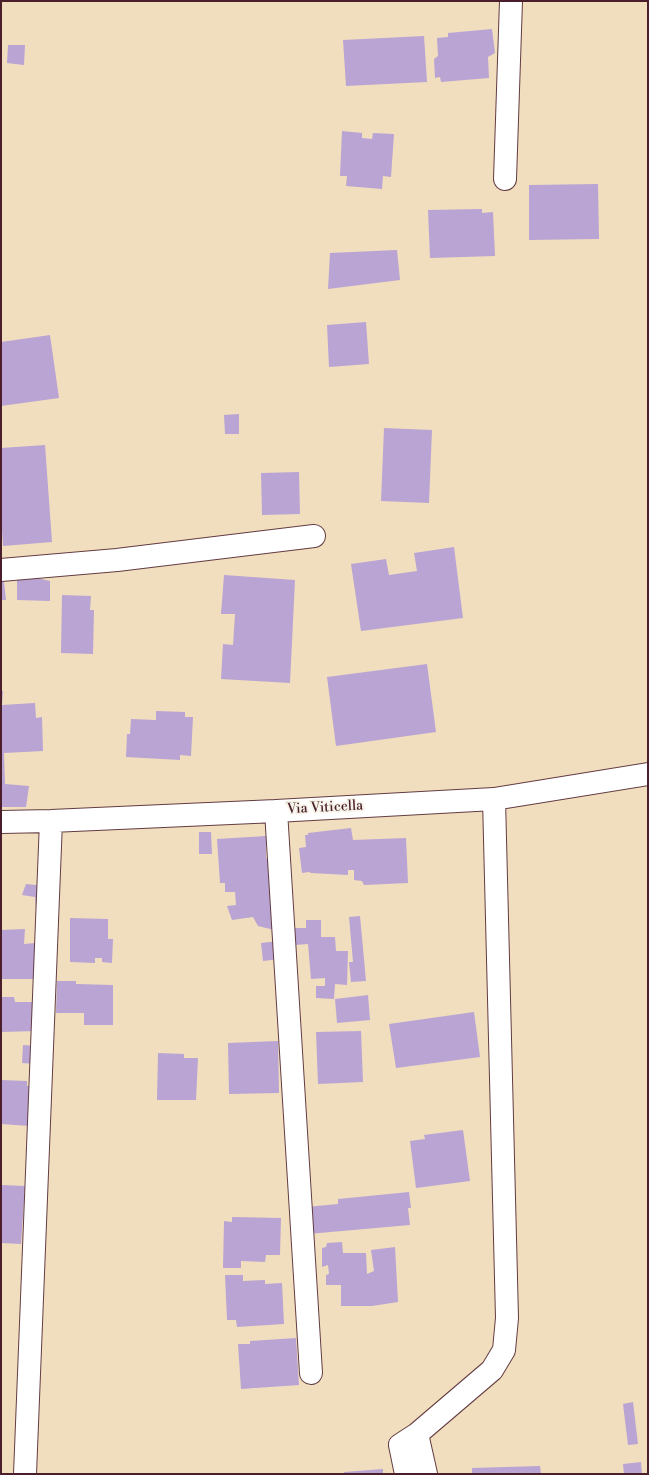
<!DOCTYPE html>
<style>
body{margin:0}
#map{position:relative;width:649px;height:1475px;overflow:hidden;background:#f1debf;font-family:"Libre Bodoni",serif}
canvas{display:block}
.frame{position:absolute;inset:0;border:2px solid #4a1f2b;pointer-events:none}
</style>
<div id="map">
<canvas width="649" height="1475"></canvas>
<div class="frame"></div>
</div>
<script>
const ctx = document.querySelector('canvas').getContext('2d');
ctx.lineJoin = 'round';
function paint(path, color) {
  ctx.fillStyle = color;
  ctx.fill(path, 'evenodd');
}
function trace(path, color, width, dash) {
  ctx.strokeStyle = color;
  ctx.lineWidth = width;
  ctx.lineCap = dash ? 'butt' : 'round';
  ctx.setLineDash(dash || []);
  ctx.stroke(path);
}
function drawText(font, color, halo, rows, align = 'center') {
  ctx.font = font + ' "Libre Bodoni",serif';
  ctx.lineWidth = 3.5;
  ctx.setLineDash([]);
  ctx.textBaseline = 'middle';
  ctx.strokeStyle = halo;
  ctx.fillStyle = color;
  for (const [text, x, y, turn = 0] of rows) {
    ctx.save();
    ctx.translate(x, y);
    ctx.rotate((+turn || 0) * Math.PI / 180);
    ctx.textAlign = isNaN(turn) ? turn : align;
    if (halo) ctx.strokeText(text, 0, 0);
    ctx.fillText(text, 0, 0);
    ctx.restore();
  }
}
const building = new Path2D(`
 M492 29 495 53 488 57 489 78 441 82 440 77 435 78 434 59 438 56 437 38 448 37V33Z
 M424 36 427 82 346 86 343 40Z
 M8 45H25L24 65 7 63Z
 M342 131 362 133V138L372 139 373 133 394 134 391 177 383 176 382 189 346 186 347 176H340Z
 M598 184 599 239 529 240V185Z
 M482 209V213L493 212 495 256 430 258 428 210Z
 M397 250 400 280 328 289 330 253Z
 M366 322 369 364 329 367 327 325Z
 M50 335 59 398 1 406V342Z
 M239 414V434H225L224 415Z
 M384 428 432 430 429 503 381 501Z
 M45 445 52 542 3 546 1 516V448Z
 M299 472 300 514 262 515 261 473Z
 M454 547 463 618 361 631 351 564 386 559 389 575 417 571 414 553Z
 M224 575 295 580 290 683 221 679 223 644 233 645 235 614H221Z
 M37 578 50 581V601L17 600V580Z
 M1 582H4L6 600H1Z
 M62 595 91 596 90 610H94L93 654 61 653Z
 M427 664 436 732 336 746 327 677Z
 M1 691H3L2 705 35 703 36 718 42 717 43 751 4 753 5 784 29 786 26 807H1Z
 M156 711 185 712V717H193L191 756 180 755V760L126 757 127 734H130L131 719 156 720Z
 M351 828 353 840 406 838 408 883 364 885 362 881 354 880V870H348V875L311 873 309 872 302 873 299 848 306 847 305 835H308V833Z
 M199 832H211L212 854H199Z
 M266 836V858L269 861 274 930 258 926 253 917 232 920 227 906 236 905 235 892H225V883H220L217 839Z
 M26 884 46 886 47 911 36 910 35 897 22 895Z
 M360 916 366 981 351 982 349 962H353L349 917Z
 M70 918 108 919V939H113L112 963 102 962V958H95V963L70 962Z
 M306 920H321V937H335L336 951H348L347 985 335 984 334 999 316 998V986H325V978L311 979 308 944 295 945 294 928H306Z
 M25 929 24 944 35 943V979H1V930Z
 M278 941 280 959 263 961 261 943Z
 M57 981H76V984L113 985V1025H84V1013H56Z
 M368 995 370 1020 337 1023 335 999Z
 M1 997H14L15 1002H38L37 1031 1 1032Z
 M474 1012 480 1057 396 1068 389 1024Z
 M361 1031 363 1082 318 1084 316 1032Z
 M278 1041 279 1093 229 1094 228 1043Z
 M23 1045 37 1046 36 1064 22 1063Z
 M158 1053 184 1054V1058H198L196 1100H157Z
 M1 1080 27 1081V1086H36L30 1126 1 1124Z
 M463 1130 470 1181 416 1188 410 1141 425 1139 424 1135Z
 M1 1185 25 1186 21 1244 1 1243Z
 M409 1192 411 1208H408L410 1225 308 1234 306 1207 338 1204V1199Z
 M232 1217 281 1218 280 1255H266L265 1262 241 1261V1268H223L224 1221 232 1222Z
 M342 1242 343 1253H366L367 1274 374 1271 371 1250 395 1247 398 1302 372 1306H341V1285H326V1275L329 1274 328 1265 322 1267V1248L326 1247 327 1243Z
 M225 1275H243V1281L265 1280V1284L282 1283 284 1324 237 1327 236 1320H227Z
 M296 1338 299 1385 241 1389 238 1344H250V1341Z
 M633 1402 638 1444 628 1445 623 1404Z
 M641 1462 642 1474H624L623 1464Z
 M540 1466 541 1474H472V1468Z
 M383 1469V1474H344V1472Z`);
const minor = new Path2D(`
 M505 179 511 1
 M1 570 117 560 314 536
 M276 811 311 1373
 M1 822 51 821 276 811 494 799 648 774
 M25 1474 51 821
 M406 1474 400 1445 417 1434
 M426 1474 417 1434 492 1370 504 1350 507 1318 494 799`);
const streetNames = [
 ["Via Viticella",325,808,-3]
];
paint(building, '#b9a4d4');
trace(minor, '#633c41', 24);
trace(minor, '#fff', 22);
drawText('14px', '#4a1f2b', '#f7f3e8', streetNames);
</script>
